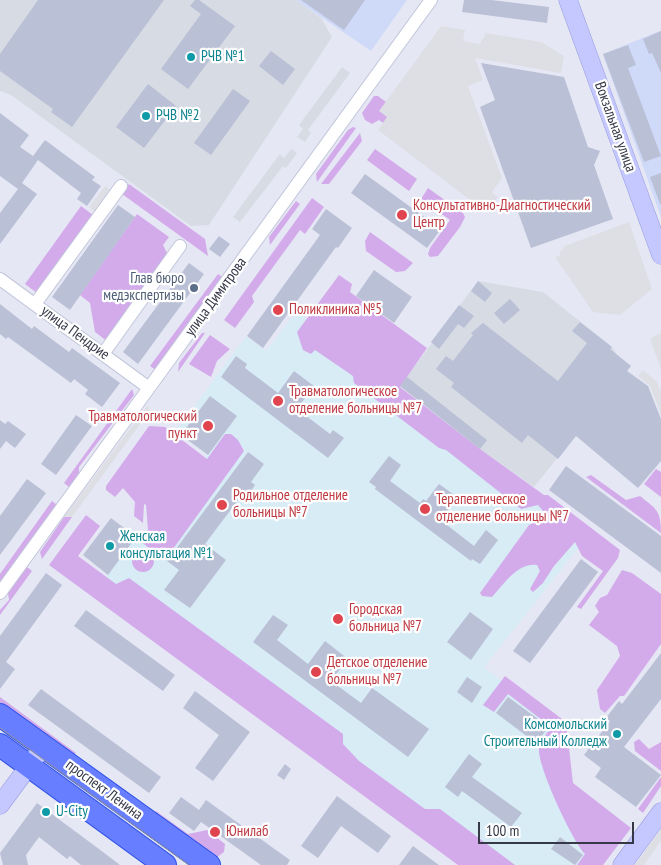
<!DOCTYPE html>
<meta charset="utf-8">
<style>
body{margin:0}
#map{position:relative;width:661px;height:865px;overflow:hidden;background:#e6e7f4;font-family:"PT Sans Narrow",sans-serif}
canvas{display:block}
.scale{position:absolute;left:478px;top:822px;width:156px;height:22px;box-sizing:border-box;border:2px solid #343847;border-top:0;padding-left:6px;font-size:15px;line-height:18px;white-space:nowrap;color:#343847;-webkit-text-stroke:4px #fff;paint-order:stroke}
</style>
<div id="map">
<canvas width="661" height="865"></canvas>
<div class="scale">100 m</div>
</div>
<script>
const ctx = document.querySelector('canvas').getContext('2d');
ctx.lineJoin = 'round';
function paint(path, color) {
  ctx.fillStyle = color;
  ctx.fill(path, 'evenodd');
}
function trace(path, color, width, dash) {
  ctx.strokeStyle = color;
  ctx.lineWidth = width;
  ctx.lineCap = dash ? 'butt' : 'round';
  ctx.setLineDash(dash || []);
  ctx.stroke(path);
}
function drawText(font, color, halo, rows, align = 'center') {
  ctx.font = font + ' "PT Sans Narrow",sans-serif';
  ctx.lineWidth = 4.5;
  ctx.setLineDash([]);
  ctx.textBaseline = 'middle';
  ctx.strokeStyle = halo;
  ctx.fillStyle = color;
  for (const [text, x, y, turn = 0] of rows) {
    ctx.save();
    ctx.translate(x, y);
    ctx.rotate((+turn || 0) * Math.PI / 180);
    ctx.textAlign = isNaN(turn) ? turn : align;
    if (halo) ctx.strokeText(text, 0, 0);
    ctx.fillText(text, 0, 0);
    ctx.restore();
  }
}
const commercial = new Path2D(`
 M296 0H407L371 51Z
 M660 31 661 33V217L603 54Z`);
const industrial = new Path2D(`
 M0 0H296L321 18 332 37 209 225 191 226 11 95 0 91Z
 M342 67 350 73 308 130 311 133 305 142 297 137 303 129 299 125Z
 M291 149 297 153 286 168 283 166 240 222 233 217 280 154 284 158Z
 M478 281 543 292 612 347 618 356 631 366 534 487 480 449 400 386Z`);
const medical = new Path2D(`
 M296 312 336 339 586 538 484 667 561 727 567 789 597 865H489L103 581 136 537 143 540 207 455 176 431 246 336 266 351Z`);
const green = new Path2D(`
 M374 96H378L386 102 380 111 497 197 492 204 379 120 372 124 365 120 362 113Z
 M353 127 356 128 317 182 316 174 348 130Z
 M360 133 362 141 329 184H321Z
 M375 149 417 179 409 191 367 160Z
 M129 184 205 239 208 256 122 194Z
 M428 188 463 213 465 217 460 227 438 256 430 257 428 254 430 248 450 220 421 199Z
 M312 198 324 207 305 234 300 230 252 296 254 302 235 328 224 320Z
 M296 201 300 204 270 245 269 237Z
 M81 206 93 215 37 293 25 284Z
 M137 214 169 237 163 245 169 257 108 342 95 332 90 303 80 295Z
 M370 232 413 263 405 271 396 272 366 251 365 241Z
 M218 274 224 278 157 371 150 366Z
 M339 275 352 284 350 292 427 348 400 387 480 449 544 495H548L620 550 618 558 581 609 577 607 603 571 582 556 575 542 554 566 543 583 533 592 530 589 540 571 537 565C518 562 504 584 492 597L482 596 480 593 529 525 539 520 545 513 538 505 521 509 446 450 439 448 354 383 353 376 315 350 311 354 303 350 297 332Z
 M202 333H205L178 372 179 363Z
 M210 335 230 349 217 361 211 377 189 364Z
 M132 389 134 395 79 467V474L69 487 64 483Z
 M149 426 165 427 207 459 225 434H231L238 440 244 451 165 560 140 541 148 530 146 505 144 504 143 523 134 516 135 502 123 488 115 497 106 490V486Z
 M656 469 661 472V497L644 484Z
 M591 475 626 500 640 496C656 509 661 510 661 533L586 477Z
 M52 501 57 505 0 584V574Z
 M86 515 100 526 78 556 116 584 129 578 343 734V744L359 761 425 809H440L515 865H458L49 565Z
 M64 517H72L42 559 40 552Z
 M132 561a11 11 0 1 1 22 0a11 11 0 1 1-22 0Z
 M27 567 32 571 0 615V610L9 600 8 593Z
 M622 570 632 573 661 594V644L624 696H620L605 713 600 709 597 690 620 656 617 646 589 625 599 612 595 606 600 598 607 595Z
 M505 676 566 722 573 783 631 828 603 865H577L585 854C573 842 536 764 539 747 541 740 548 732 551 727L508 694 494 712 483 705Z
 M0 697 76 753 70 760 0 709Z
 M639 739 649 749 661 742V771L635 751 634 742Z
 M661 777V786L643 813 638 809Z
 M156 811 188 834 207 830 225 844 224 852 213 860 151 818Z`);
const parking = new Path2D(`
 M441 26 465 30 463 41 480 44 486 33 541 42 564 56 561 73 475 58 483 80 468 86 502 178 492 192 497 197 486 212 378 130 387 117 379 111Z
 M105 186 113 192 97 213 89 207Z
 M629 222 652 289 620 315 593 312 555 257 560 256V252L565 246Z
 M660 333 661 335V369L650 339Z
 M643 370 657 382 661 392V415L650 386 638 376Z
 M148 405 149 412 72 517H64Z
 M661 829V841L644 865H635Z`);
const building = new Path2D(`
 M38 0H164L72 127 51 112 53 109 0 71V54Z
 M195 0H199L235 26 188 89 161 69 201 14 190 6Z
 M301 0H365L344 30Z
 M464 0H491L549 7 547 23 462 12Z
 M661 31V73L652 53 649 54 643 39Z
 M628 45 636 65 628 68 661 156 644 162 603 54Z
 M271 51 295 69 283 85 259 66Z
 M481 63 564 77 588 147 600 151 594 165 613 219 531 248 480 107 495 100Z
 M148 84 176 106 144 148 116 127Z
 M233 89 250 101 211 155 194 143Z
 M0 113 29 135 20 147 33 156 45 140 95 177 92 180 101 186 87 206 77 199 81 193 38 160 22 183 37 194 0 244V213L18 189 0 176Z
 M661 173V204H660L650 177Z
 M365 174 441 229 427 248 351 193Z
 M118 205 135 217 70 310 52 297Z
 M326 209 352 228 338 248 336 247 263 348 247 336 320 235 312 229Z
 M219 236 230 244 220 257 209 249Z
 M189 263 204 274 138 364 123 352Z
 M374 270 412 297 394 323 356 296Z
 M478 281 492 293 485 302 471 291Z
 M510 299 520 310 504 324 494 313Z
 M0 304 32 329 34 326 69 352 72 348 120 383 102 407 85 394 88 390 74 379 71 383 8 337 6 339 0 334Z
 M459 305 474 316 464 328 458 324 439 349 431 342Z
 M580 322 612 347 610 349 631 366 627 371 648 386 661 419V461L638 488 576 436 558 459 528 435 522 443 451 387 454 383 436 369 446 356 453 361 473 335 471 333 483 323 558 381 587 343 572 331Z
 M236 356 247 364 245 368 278 393 294 371 314 386 297 409 330 434 333 430 344 438 328 458 221 377Z
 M407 377 487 440 480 449 400 386Z
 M210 396 237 416 208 455 181 435Z
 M76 415 92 426 56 475 41 464Z
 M0 420 5 424 8 421 26 434 15 448 6 441 0 449Z
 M248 452 264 464 251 482 255 485 248 495 244 492 205 544 226 560 190 608 164 590 179 570 167 561Z
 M389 456 401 465 390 481 420 503 423 499 426 501 439 484 457 497 444 515 447 517 443 522 474 546 486 530 498 540 480 564 472 559 471 561 375 489 376 487 369 482Z
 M566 466 661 536V573L549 490Z
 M27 479 46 493 0 555V516Z
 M111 518 136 537 108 575 83 555Z
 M581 559 598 572 530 663 513 651Z
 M46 573 62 585 6 662 15 669 0 689V636Z
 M86 610 175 675 163 691 74 626Z
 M470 612 493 629 471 660 447 642Z
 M273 615 288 625 277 640 308 664 325 641 348 659 331 681 361 703 372 688 429 729 408 757 253 642Z
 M661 653V699L624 747 661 775 636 807 595 777 601 768 584 755 610 721 606 718 619 701 622 704Z
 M467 677 482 687 472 703 457 692Z
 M41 689 161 777 149 793 28 705Z
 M195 691 250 732 213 781 195 768 219 735 183 708Z
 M508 697 549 727 536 743 496 713Z
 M469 754 482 764 472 777 522 813 511 827 462 791 458 797 445 787Z
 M285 764 291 769 284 780 277 775Z
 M337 796 391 836 378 853 341 826 318 858 301 846Z
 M181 797 199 810 206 800 290 860 287 865H261L201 822 194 831 169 813Z
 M37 803 103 852 120 865H81L70 856 67 859 39 837 26 855 28 865H3L0 853Z
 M560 837 583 855 575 865 551 849Z
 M413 846 439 865H399Z`);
const street = new Path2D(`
 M0 279 149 388
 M35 304 121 186
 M103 354 180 246
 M0 593 431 0`);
const secondary = new Path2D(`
 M568 0 661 255
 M0 805 37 755
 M622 865 661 812`);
const highway = new Path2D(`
 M0 715 209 865
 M0 745 165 865`);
const tram = new Path2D(`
 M0 728 189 865`);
const markers = [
 [191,57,5,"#0f9aa8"],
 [146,116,5,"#0f9aa8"],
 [402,215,6,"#e0444e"],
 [194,288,5,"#5c6f8a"],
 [278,310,6,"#e0444e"],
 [278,401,6,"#e0444e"],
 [208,426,6,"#e0444e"],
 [222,505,6,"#e0444e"],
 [425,509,6,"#e0444e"],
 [110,546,5,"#0f9aa8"],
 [338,619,6,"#e0444e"],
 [316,672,6,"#e0444e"],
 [617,734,5,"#0f9aa8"],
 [46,812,5,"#0f9aa8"],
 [215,832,6,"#e0444e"]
];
const cultureNames = [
 ["РЧВ №1",201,57],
 ["РЧВ №2",156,116],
 ["Женская",120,537],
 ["консультация №1",120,554],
 ["Комсомольский",607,725,"right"],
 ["Строительный Колледж",607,742,"right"],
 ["U-City",56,812]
];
const streetNames = [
 ["Вокзальная улица",615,127,70],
 ["улица Димитрова",216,297,-54],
 ["улица Пендрие",75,333,36],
 ["проспект Ленина",104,790,36]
];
const healthNames = [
 ["Консультативно-Диагностический",413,206],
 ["Центр",413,223],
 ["Поликлиника №5",289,310],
 ["Травматологическое",289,392],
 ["отделение больницы №7",289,409],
 ["Травматологический",197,417,"right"],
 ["пункт",197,434,"right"],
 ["Родильное отделение",233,496],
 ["больницы №7",233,513],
 ["Терапевтическое",436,500],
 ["отделение больницы №7",436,517],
 ["Городская",349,610],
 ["больница №7",349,627],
 ["Детское отделение",327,663],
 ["больницы №7",327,680],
 ["Юнилаб",226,832]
];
const serviceNames = [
 ["Глав бюро",184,279],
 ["медэкспертизы",184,296]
];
paint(commercial, '#cfd9f8');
paint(industrial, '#d7dbe3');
paint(medical, '#d8ecf6');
paint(green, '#d3abeb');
paint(parking, '#dedfe4');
paint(building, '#bac0d6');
trace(street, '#c1c6db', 14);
trace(secondary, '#969cde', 19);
trace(highway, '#2c50e8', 24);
trace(street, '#fff', 12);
trace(secondary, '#c5c8ff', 18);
trace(highway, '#667eff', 22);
trace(tram, '#969696', 1);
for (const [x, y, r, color] of markers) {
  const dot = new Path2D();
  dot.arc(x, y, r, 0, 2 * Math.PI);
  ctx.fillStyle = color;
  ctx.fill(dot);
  trace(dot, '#fff', 2);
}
drawText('15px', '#0d838f', '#fff', cultureNames, 'left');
drawText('15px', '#343847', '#fff', streetNames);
drawText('15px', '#be3a42', '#fff', healthNames, 'left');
drawText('15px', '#4e5e75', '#fff', serviceNames, 'right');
</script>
